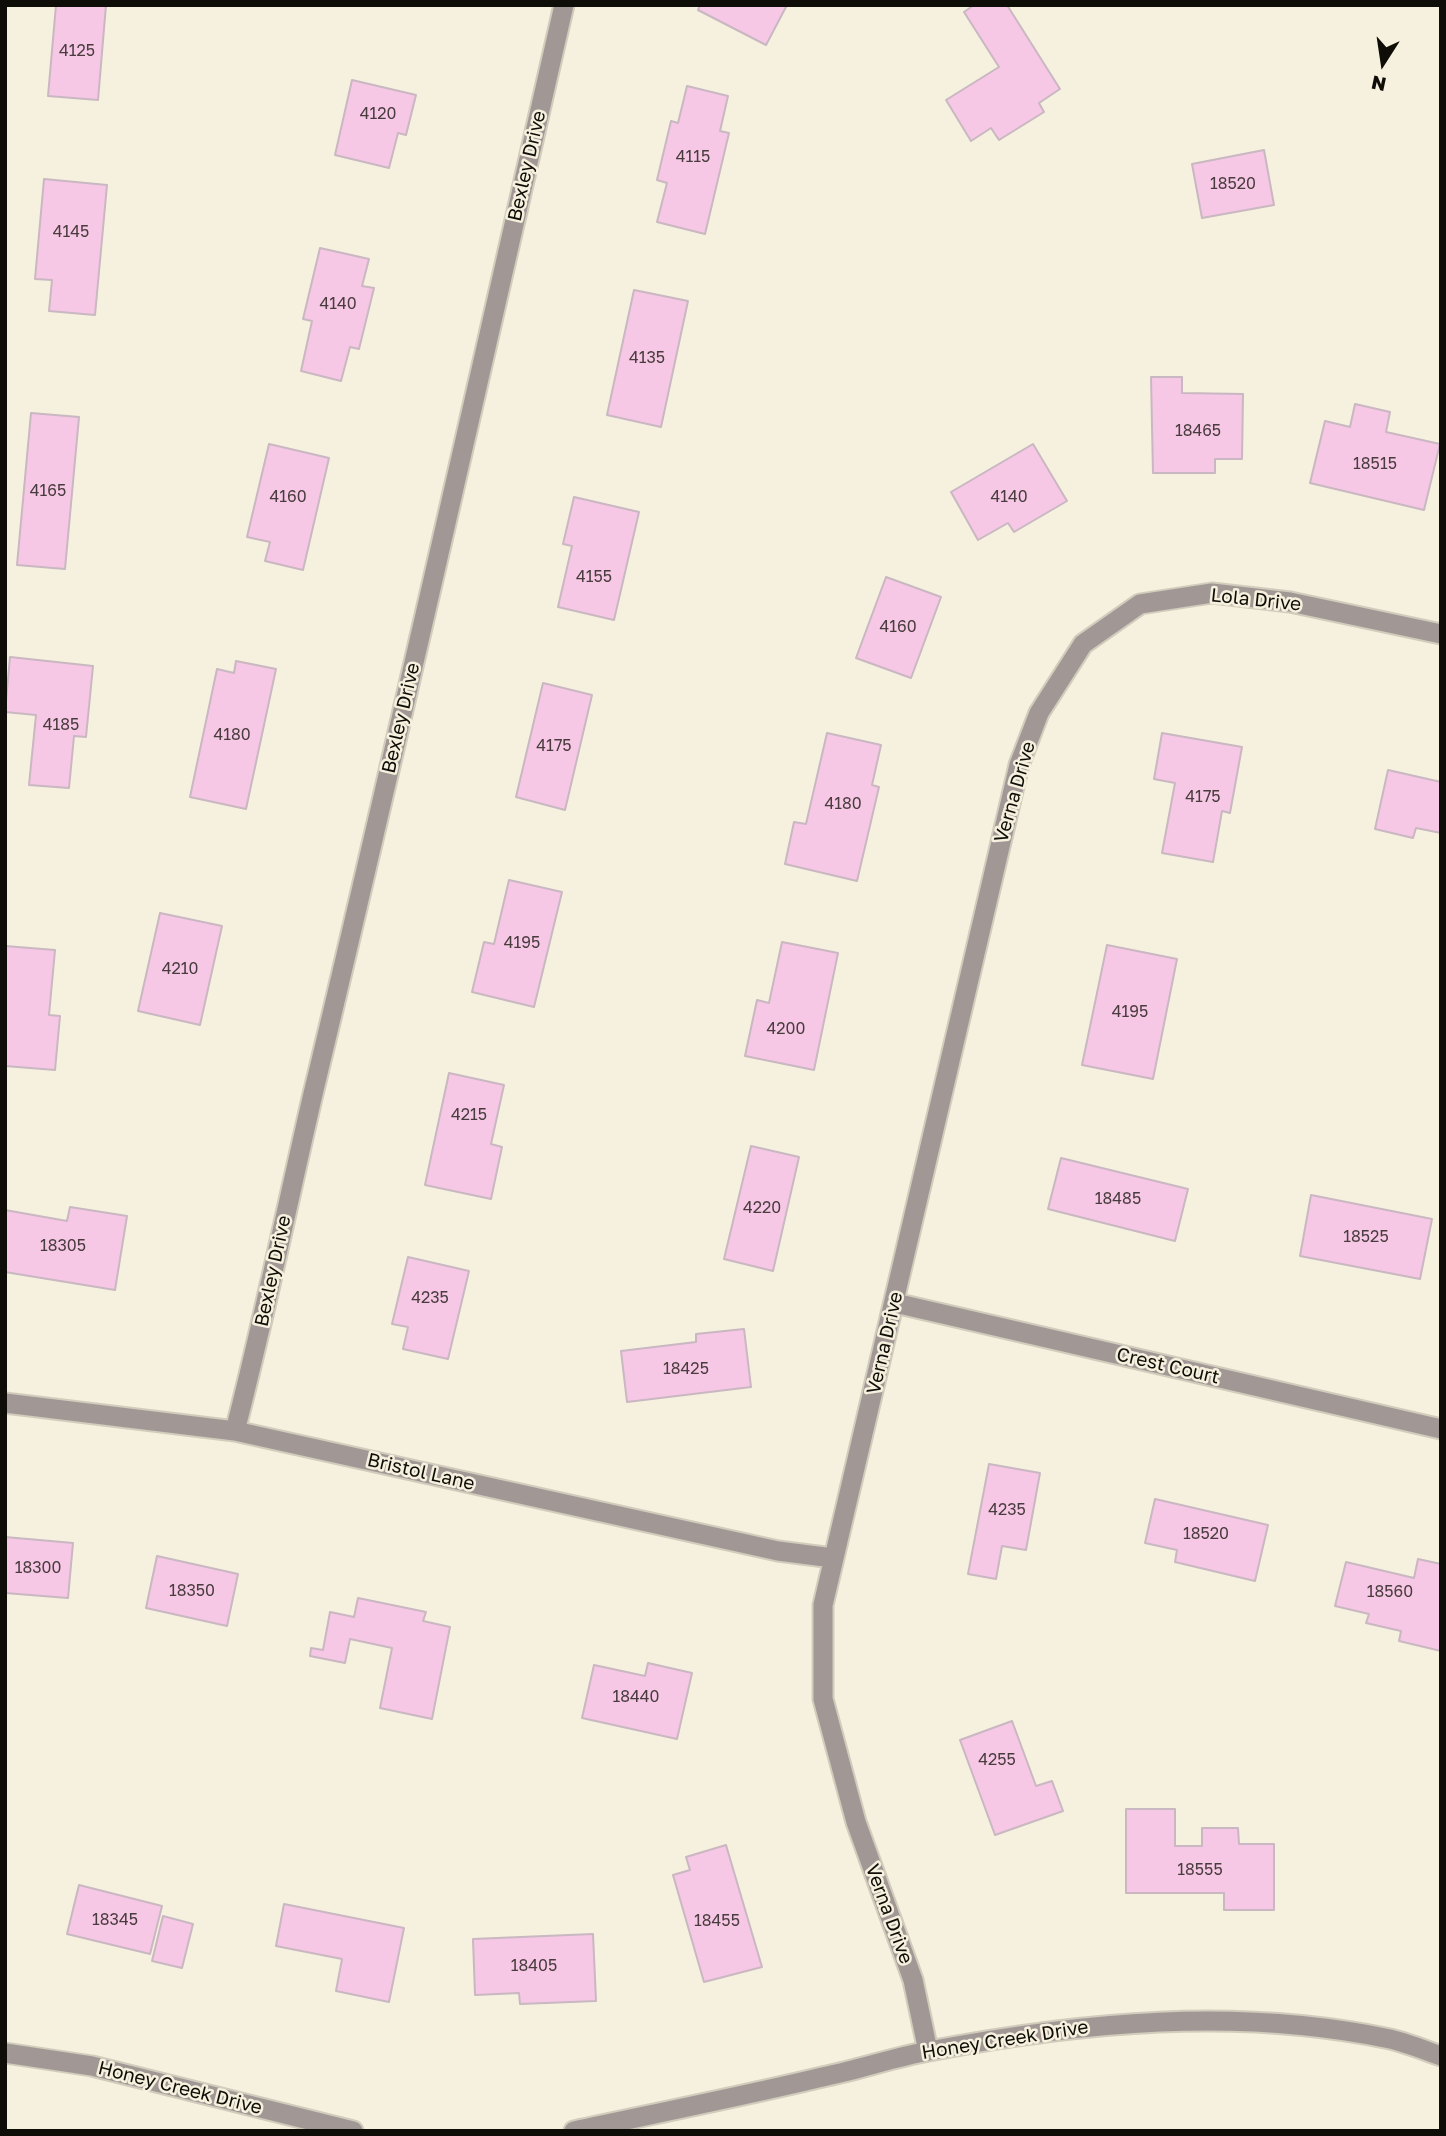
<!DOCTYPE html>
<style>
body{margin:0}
#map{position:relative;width:1446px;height:2136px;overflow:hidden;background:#f6f0de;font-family:"Golos Text",sans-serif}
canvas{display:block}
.frame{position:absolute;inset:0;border:7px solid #0f0d07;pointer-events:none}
.north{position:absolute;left:1348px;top:28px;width:70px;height:70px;-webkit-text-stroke:5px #f6f0de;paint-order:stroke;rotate:192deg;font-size:19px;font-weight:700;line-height:28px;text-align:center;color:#0f0d07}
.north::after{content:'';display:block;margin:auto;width:24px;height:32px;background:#0f0d07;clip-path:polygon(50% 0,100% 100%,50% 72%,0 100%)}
</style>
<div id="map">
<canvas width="1446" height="2136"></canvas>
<div class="frame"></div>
<div class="north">N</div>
</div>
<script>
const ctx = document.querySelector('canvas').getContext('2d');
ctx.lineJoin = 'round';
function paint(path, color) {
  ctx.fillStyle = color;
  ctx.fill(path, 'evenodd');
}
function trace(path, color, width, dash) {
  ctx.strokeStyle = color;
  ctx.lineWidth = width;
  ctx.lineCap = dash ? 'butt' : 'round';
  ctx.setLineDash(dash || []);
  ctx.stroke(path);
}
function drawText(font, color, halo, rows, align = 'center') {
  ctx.font = font + ' "Golos Text",sans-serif';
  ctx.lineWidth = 5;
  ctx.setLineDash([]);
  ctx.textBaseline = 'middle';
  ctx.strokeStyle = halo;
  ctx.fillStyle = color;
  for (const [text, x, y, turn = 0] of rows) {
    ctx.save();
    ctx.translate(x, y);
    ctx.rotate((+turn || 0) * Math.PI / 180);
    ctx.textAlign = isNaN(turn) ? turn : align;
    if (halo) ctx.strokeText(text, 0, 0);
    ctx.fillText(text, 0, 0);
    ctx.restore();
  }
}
const building = new Path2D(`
 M56 5H106L98 100 48 96Z
 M700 5H787L766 45 698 10Z
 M974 5H1007L1060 89 1039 103 1044 112 999 140 991 128 971 141 946 100 999 67 964 12Z
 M352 80 416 95 406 135 398 133 389 168 335 155Z
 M687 86 728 96 720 131 729 133 705 234 657 222 667 183 657 180 671 121 678 123Z
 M1264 150 1274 205 1202 218 1192 164Z
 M44 179 107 185 95 315 49 311 52 280 35 279Z
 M320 248 369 259 362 286 374 288 359 349 350 347 341 381 301 371 312 321 303 319Z
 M634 290 688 301 661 427 607 415Z
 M1151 377H1182V393L1243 394 1242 459H1215V473H1153Z
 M1355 404 1390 412 1386 432 1440 444 1424 510 1310 483 1325 421 1350 427Z
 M31 413 79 417 65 569 17 565Z
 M269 444 329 458 303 570 265 561 270 542 247 537Z
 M1033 444 1067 501 1014 532 1008 523 978 540 951 492Z
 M574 497 639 512 614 620 558 607 572 546 563 544Z
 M886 577 941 597 911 678 856 658Z
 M10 657 93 666 86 737 74 736 69 788 29 785 36 715 5 712Z
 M236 661 276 669 246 809 190 797 217 669 234 673Z
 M543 683 592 695 565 810 516 797Z
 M827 733 881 745 872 785 879 787 857 881 785 864 794 822 806 824Z
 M1162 733 1242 747 1230 813 1222 811 1213 862 1162 853 1175 783 1154 779Z
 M1388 770 1441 782V833L1416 828 1413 838 1375 829Z
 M509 880 562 892 534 1007 472 992 484 942 494 944Z
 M160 913 222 926 200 1025 138 1011Z
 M782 942 838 953 814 1070 745 1056 757 1000 769 1003Z
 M1107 945 1177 959 1153 1079 1082 1065Z
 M5 946 55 950 49 1015 60 1016 55 1070 5 1066Z
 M449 1073 504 1085 491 1144 502 1147 491 1199 425 1185Z
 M751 1146 799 1157 773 1271 724 1259Z
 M1061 1158 1188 1189 1175 1241 1048 1209Z
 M1311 1195 1432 1219 1420 1279 1300 1256Z
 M70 1207 127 1216 115 1290 5 1272V1210L67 1221Z
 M408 1257 469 1271 448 1359 403 1349 408 1327 392 1324Z
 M744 1329 751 1387 627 1402 621 1351 696 1342V1334Z
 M989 1464 1040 1473 1026 1550 1002 1546 996 1579 968 1574Z
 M1155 1499 1268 1525 1255 1581 1175 1562 1177 1550 1145 1543Z
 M5 1537 73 1543 68 1598 5 1593Z
 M157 1556 238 1574 227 1626 146 1608Z
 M1418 1559 1441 1564V1651L1399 1641 1401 1631 1366 1623 1369 1614 1335 1606 1346 1562 1414 1578Z
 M358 1598 426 1612 423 1621 450 1627 432 1719 380 1708 392 1648 350 1639 345 1663 310 1656 311 1648 323 1650 330 1612 354 1617Z
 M648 1663 692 1673 677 1739 582 1718 594 1665 645 1676Z
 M1012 1721 1036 1786 1052 1781 1063 1811 995 1835 960 1740Z
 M1126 1809H1175V1846H1202V1828H1238L1239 1844H1274V1910H1224V1893H1126Z
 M726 1845 762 1967 704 1982 673 1875 690 1870 686 1857Z
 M79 1885 162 1906 150 1954 67 1934Z
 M284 1904 404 1928 389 2002 336 1991 342 1959 276 1946Z
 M163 1916 193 1924 182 1968 152 1961Z
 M593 1934 596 2001 520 2004 519 1993 475 1995 473 1939Z`);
const minor = new Path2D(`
 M895 1303 1441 1429
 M5 1403 235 1431 778 1551 833 1558
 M235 1431C264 1319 287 1206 313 1094 400 732 481 368 564 5
 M928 2051 913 1980 856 1822 823 1699V1605L1019 765 1039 713 1083 644 1140 604 1212 593 1290 602 1441 634
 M5 2053 92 2066 353 2131
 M574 2131C658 2113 743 2096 827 2076 861 2069 895 2057 929 2051 1082 2022 1237 2007 1390 2039 1407 2043 1424 2050 1441 2056`);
const numberNames = [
 ["4125",77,51],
 ["4120",378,114],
 ["4115",693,157],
 ["18520",1233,184],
 ["4145",71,232],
 ["4140",338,304],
 ["4135",647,358],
 ["18465",1198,431],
 ["18515",1375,464],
 ["4165",48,491],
 ["4160",288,497],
 ["4140",1009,497],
 ["4155",594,577],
 ["4160",898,627],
 ["4185",61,725],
 ["4180",232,735],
 ["4175",554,746],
 ["4175",1203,797],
 ["4180",843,804],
 ["4195",522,943],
 ["4210",180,969],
 ["4195",1130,1012],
 ["4200",786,1029],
 ["4215",469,1115],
 ["18485",1118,1199],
 ["4220",762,1208],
 ["18525",1366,1237],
 ["18305",63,1246],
 ["4235",430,1298],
 ["18425",686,1369],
 ["4235",1007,1510],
 ["18520",1206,1534],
 ["18300",38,1568],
 ["18350",192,1591],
 ["18560",1390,1592],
 ["18440",636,1697],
 ["4255",997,1760],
 ["18555",1200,1870],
 ["18345",115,1920],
 ["18455",717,1921],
 ["18405",534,1966]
];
const streetNames = [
 ["Bexley Drive",527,166,-77],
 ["Lola Drive",1256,600,6],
 ["Bexley Drive",401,718,-77],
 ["Verna Drive",1015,792,-74],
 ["Bexley Drive",273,1271,-78],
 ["Verna Drive",885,1343,-77],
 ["Crest Court",1168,1366,13],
 ["Bristol Lane",421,1472,13],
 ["Verna Drive",889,1914,70],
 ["Honey Creek Drive",1005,2040,-9],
 ["Honey Creek Drive",180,2088,14]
];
paint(building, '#f7c8e5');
trace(building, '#c9b7c1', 2);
trace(minor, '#d1ccbc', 23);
trace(minor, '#a19896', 19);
drawText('16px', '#493c3e', null, numberNames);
drawText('19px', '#0f0d07', '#f6f0de', streetNames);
</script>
